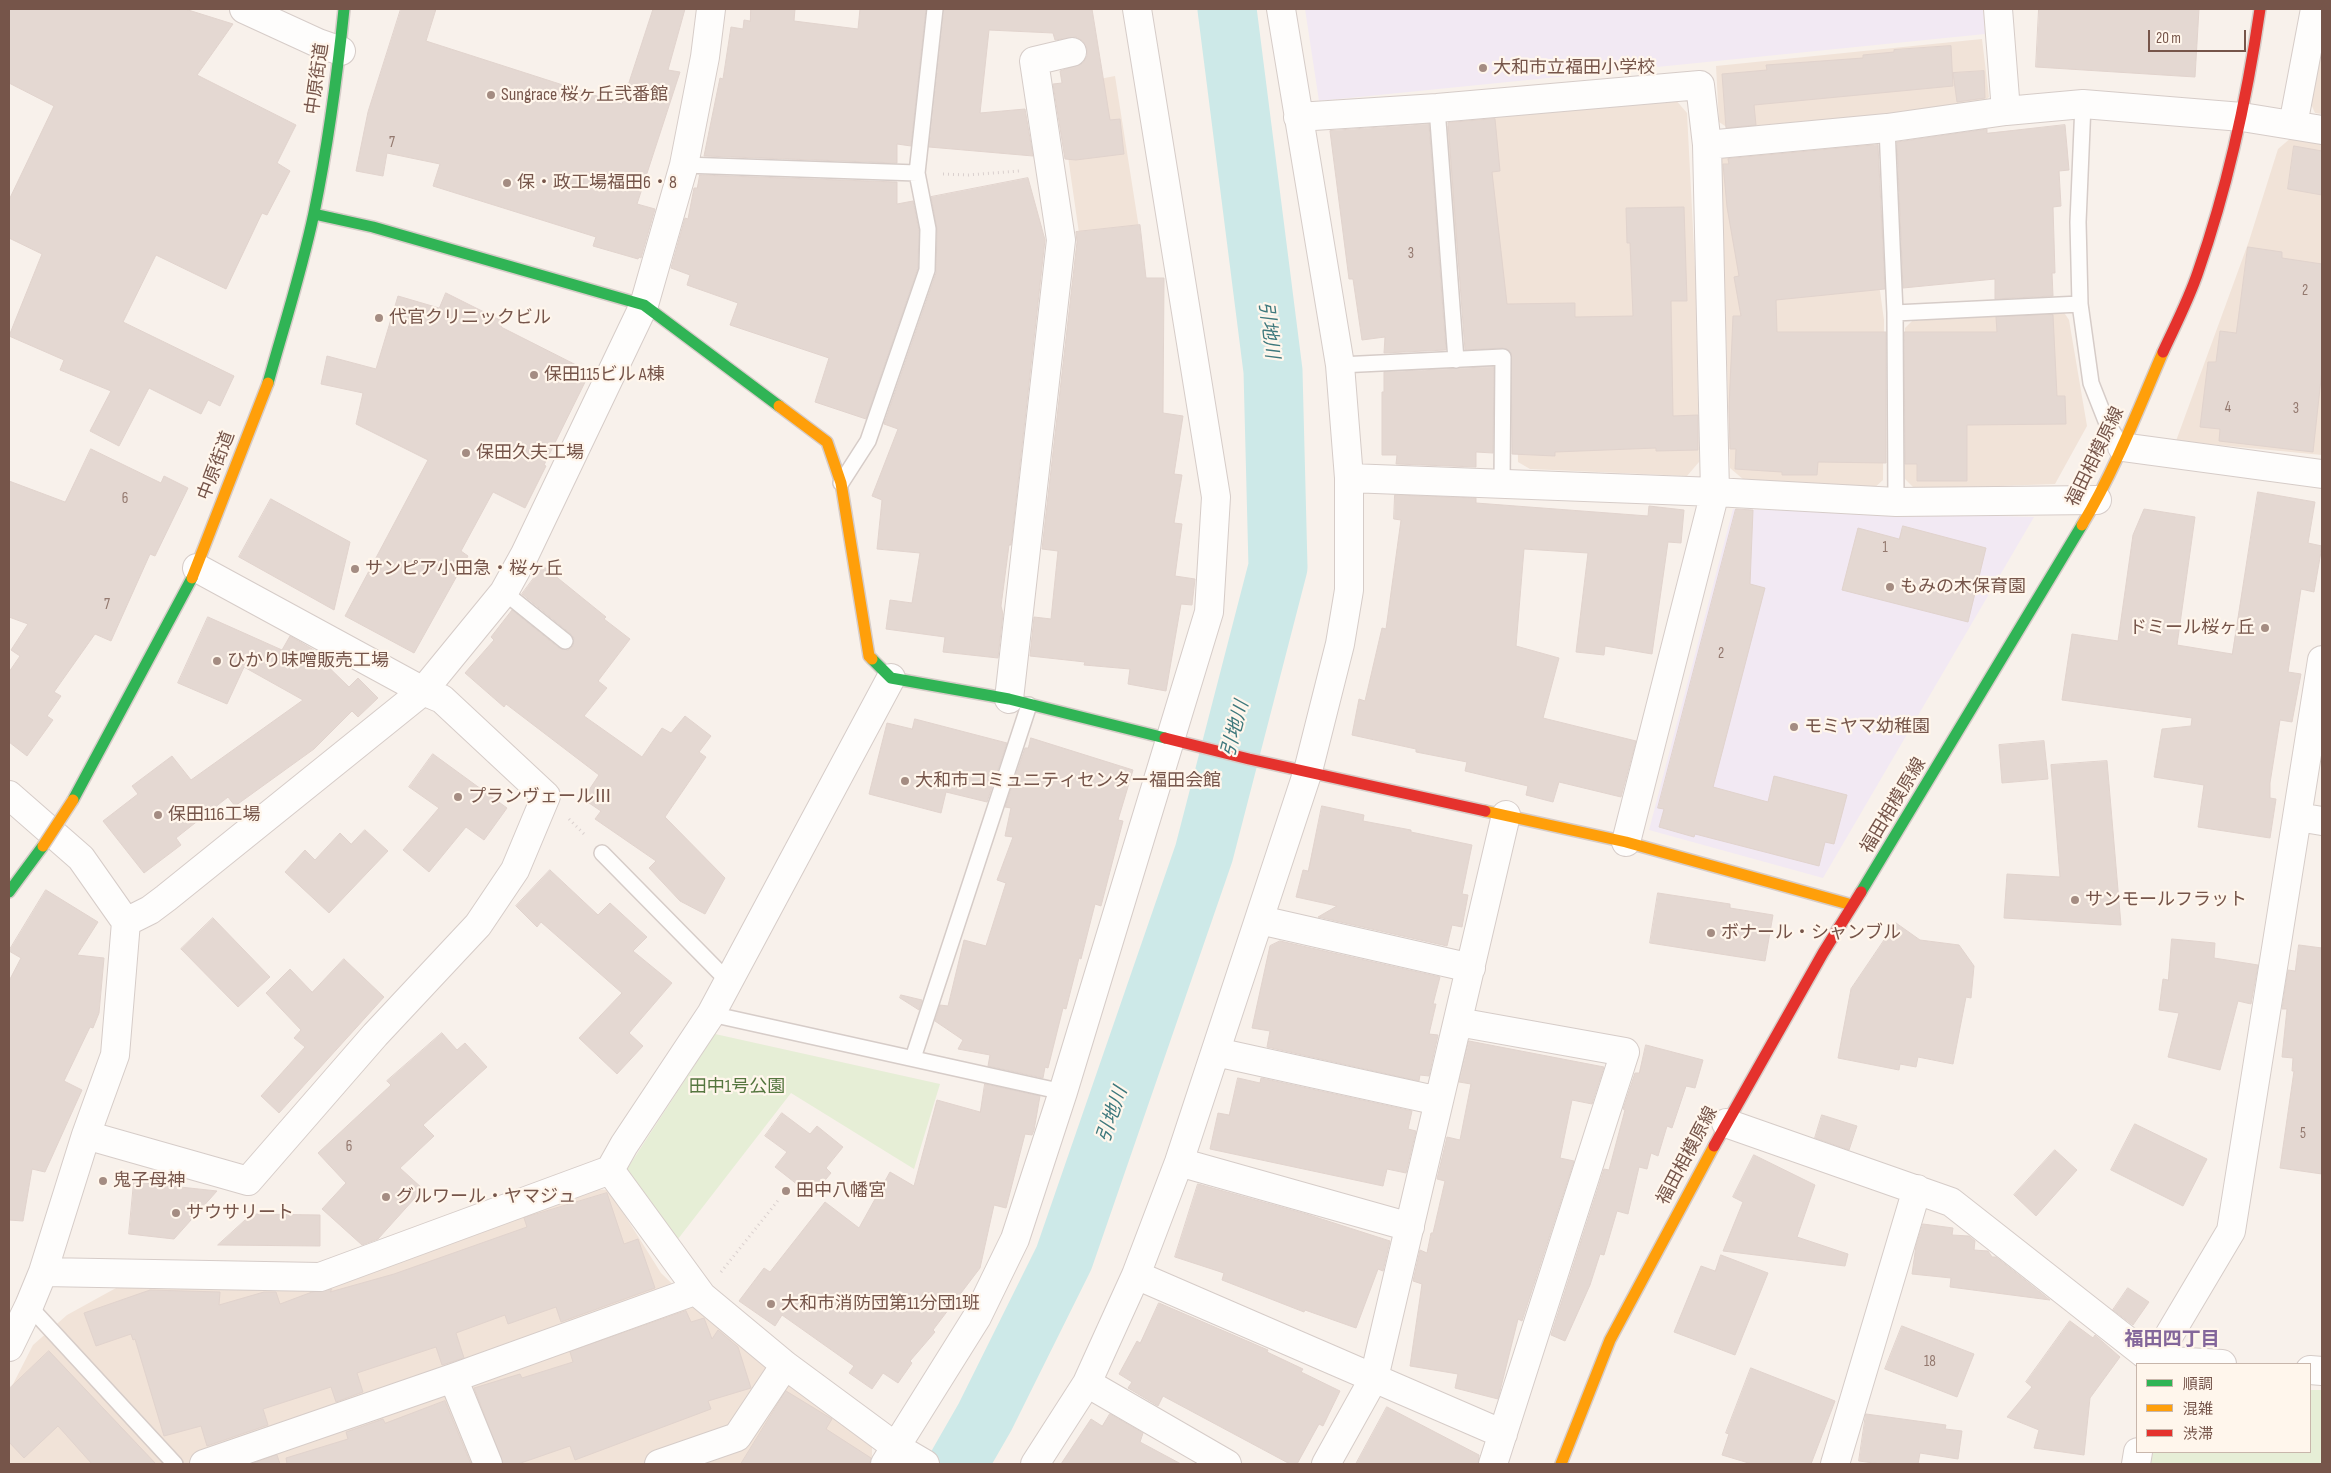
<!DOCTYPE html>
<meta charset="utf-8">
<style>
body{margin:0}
#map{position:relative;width:2331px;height:1473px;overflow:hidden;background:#f8f1eb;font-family:"Sofia Sans Condensed","Noto Sans JP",sans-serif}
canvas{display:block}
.frame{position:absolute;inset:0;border:10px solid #76554a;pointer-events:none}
.legend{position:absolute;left:2136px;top:1363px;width:175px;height:90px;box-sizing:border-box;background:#fff6ec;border:1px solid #c8b6ab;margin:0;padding:6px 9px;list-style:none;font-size:15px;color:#76554a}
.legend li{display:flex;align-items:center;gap:10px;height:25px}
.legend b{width:25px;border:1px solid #c8b6ab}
.scale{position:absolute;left:2148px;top:30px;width:98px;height:22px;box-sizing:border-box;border:2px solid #76554a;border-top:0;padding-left:6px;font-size:15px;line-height:18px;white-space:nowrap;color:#76554a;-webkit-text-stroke:4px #fff6ec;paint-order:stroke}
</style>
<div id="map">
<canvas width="2331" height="1473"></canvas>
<div class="frame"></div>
<ul class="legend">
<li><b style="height:6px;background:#30b455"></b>順調</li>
<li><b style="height:6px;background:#ff9f0a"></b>混雑</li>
<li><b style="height:6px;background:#e5322d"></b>渋滞</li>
</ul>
<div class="scale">20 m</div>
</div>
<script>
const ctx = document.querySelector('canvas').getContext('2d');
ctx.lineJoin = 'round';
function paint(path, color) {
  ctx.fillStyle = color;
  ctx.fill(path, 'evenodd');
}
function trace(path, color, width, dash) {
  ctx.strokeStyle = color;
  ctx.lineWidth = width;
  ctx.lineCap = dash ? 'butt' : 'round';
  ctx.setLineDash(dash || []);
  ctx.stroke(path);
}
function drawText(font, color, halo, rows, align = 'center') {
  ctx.font = font + ' "Sofia Sans Condensed","Noto Sans JP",sans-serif';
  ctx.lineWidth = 4.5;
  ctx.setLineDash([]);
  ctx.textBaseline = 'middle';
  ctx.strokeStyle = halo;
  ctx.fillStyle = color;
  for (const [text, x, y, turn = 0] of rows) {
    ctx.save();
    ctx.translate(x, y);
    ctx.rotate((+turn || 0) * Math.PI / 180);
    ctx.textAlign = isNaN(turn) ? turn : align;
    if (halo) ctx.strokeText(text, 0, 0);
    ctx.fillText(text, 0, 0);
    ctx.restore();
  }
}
const residential = new Path2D(`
 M2322 33V114L2315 113 2308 97Z
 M1982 39 1989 97 1978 106 1731 130 1719 122 1716 66Z
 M1115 76 1144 260 1083 261 1058 87Z
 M1675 99 1687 113 1696 287 1699 462 1687 476 1530 469 1518 462 1516 345 1466 338 1444 130 1454 119Z
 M1864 137 1874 145 1884 237 1874 248 1884 320 1883 480 1872 490 1744 480 1730 468 1721 160 1731 149Z
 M2292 137 2322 141V455L2176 441 2249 241 2278 149Z
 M2063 311 2069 320 2087 426 2055 484 1915 489 1905 479V328L1912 321Z
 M589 1189 609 1190 661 1273 699 1310 872 1445V1464H9V1392L33 1345 67 1315 116 1288 297 1284Z`);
const education = new Path2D(`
 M1305 9H1983L1985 34 1319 101Z
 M1733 509 2034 517 1823 878 1649 830Z`);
const green = new Path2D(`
 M715 1034 940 1084 914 1169 791 1093 678 1239 627 1169Z
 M2310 1390H2322V1464H2151L2153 1452H2310Z`);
const river = new Path2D(`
 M958 1464 985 1417 1064 1258 1204 853 1278 567 1273 371 1227 9`);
const building = new Path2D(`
 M9 9H185L233 24 197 75 296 125 277 163 290 171 267 215 262 213 226 289 156 255 123 322 234 376 220 406 208 400 201 414 149 388 119 446 90 431 111 391 60 370 64 360 9 336 42 254 9 238V200L54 106 9 83Z
 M401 9H436L426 41 622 104 653 9H685L668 70 680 72 637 204 655 209 641 258 639 257 638 259 593 246 596 237 433 186 440 164 387 153 383 176 356 171 368 112Z
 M751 9H795L794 21 858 29 860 9H926L911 146 897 144V163L704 156 720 78 723 79 731 27 743 29 744 20 750 21Z
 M944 9H1092L1110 120 1120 119 1124 154 1076 160 1065 159 1053 84 1062 83 1060 71 1083 63 1087 56V49L1083 41 1076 37 1055 40 1053 33 989 30 980 113 1025 109 1033 156 929 147Z
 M2039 9H2199L2195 77 2036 67Z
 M1951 46 1953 86 1754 105 1756 125 1726 128 1722 74 1767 70 1766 65 1863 58V55L1894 52V50Z
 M1984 71 1985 98 1957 102 1953 73Z
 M1495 119 1500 171 1492 172 1507 304 1575 303V317L1633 316 1630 243H1627L1626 208 1684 207 1687 301H1671L1673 416 1698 415V450L1656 451V448L1555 452V456L1512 454 1511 353 1503 348 1465 350 1448 123Z
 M1429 124 1446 350 1384 353 1385 337 1362 340 1353 279H1349L1330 131Z
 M2065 125 2069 170 2059 171 2061 206 2053 207 2055 273H2052L2053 296 1995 299V279L1903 288 1897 142 1987 129V133Z
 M1878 145 1885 289 1776 300 1777 332H1886V463L1818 462 1817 475H1782V472L1735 469 1736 449H1730L1729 407 1733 316H1741L1734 277 1739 276 1727 207 1723 164H1729L1728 159Z
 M2294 146 2322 151V195L2288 189Z
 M700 175 897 182V204L913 201 919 230 918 268 866 419 815 402 829 358 730 325 738 303 687 285 690 275 671 268 685 218 688 219 694 188H697Z
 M1028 178 1045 240 1011 545H1009L1001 606 1003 614 998 658 943 652 945 637 886 629 890 600 912 603 920 553 877 549 882 500 872 496 898 429 884 424 936 273 937 229 931 197Z
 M1140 225 1146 278H1164L1163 413 1183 416 1174 474 1182 475 1174 523 1182 524 1175 576 1195 579 1192 605 1181 604 1166 691 1128 684 1130 669 1084 665 1085 662 1030 656 1034 617 1051 619 1058 551 1042 549 1077 242 1076 232Z
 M2248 247 2282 252V258L2322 264V370L2313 452 2219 441 2220 429 2200 427 2208 362H2216L2220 331 2236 333Z
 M446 293 504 322 501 327 590 372 544 465 546 466 525 508 493 492 461 551 468 556 414 653 345 616 428 460 356 424 363 393 321 384 327 356 376 369 398 296 439 308Z
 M2053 315 2057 396H2065L2066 424 1967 425V481H1917V464H1905L1904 332H1997L1996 317Z
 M1494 367 1493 453 1476 452V467L1396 464 1397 455H1382V392H1384V372Z
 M91 449 161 483 164 476 188 488 155 556 150 554 111 641 95 634 54 692 61 696 47 716 53 720 27 756 9 742V672L20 656 11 650 28 624 9 617V481L65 502Z
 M2258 492 2315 502 2308 543 2322 546 2314 592 2301 589 2288 672 2301 674 2292 722 2280 720 2270 783V798L2276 799 2270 838 2198 827 2204 785 2154 777 2162 729 2191 726 2192 718 2062 700 2072 634 2118 641 2133 535 2144 509 2195 517 2177 645 2232 654Z
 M1395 495 1476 498V503L1648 516 1649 506 1684 510 1681 543 1668 542 1652 654 1605 646 1604 655 1576 652 1588 553 1524 549 1516 646 1559 658 1543 718 1636 741 1621 797 1559 782 1553 802 1526 795 1528 786 1465 771 1467 762 1416 752V749L1352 735 1359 699 1365 701 1382 628 1386 629 1401 520 1394 519Z
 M271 499 350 542 334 610 239 557Z
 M1736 509 1753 510 1750 584 1765 588 1713 787 1768 802 1774 776 1847 795 1834 844 1825 842 1819 866 1695 834 1694 837 1659 827 1664 809 1658 808Z
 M1903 526 1986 548 1968 622 1842 590 1858 528 1899 539Z
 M543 566 606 617 604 619 630 639 598 681 607 688 584 716 642 757 662 728 671 733 685 716 711 736 699 752 706 757 665 817 725 878 705 914 680 901 649 868 656 861 595 819 601 811 583 799 599 775 506 704 504 707 465 673 494 640 491 637 512 610 559 648 568 650 573 646 574 638 571 634 522 594Z
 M208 617 282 650 290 636 314 650 313 652 349 687 358 678 378 698 358 717 352 711 314 749 235 806 228 797 176 838 181 845 144 873 103 821 138 794 132 786 172 756 191 780 303 700 244 667 227 704 178 683Z
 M915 719 1007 743 987 802 946 792 941 813 869 794 887 723 912 729Z
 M1031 738 1133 770 1118 820 1123 821 1101 906 1095 904 1081 959 1079 958 1066 1009 1063 1008 1048 1068 1045 1067 1043 1078 988 1066 990 1055 958 1049 963 1040 935 1021 940 1005 948 1006 964 940 986 946 1006 883 997 880 1013 837 1005 836 1011 808 1005 807 1025 748H1028Z
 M2044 741 2048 779 2002 783 1999 745Z
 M433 754 507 808 484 840 466 827 429 872 403 850 439 808 409 787Z
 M2107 761 2121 925 2004 918 2007 874 2060 877 2051 765Z
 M1322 806 1364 815 1363 821 1411 830V832L1472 845 1462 894 1468 895 1462 927 1452 925 1447 946 1318 917 1337 906 1296 897 1303 870 1308 871Z
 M365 830 388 851 329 913 285 872 305 850 315 860 340 833 351 844Z
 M550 870 598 915 610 903 647 937 633 951 672 983 629 1033 643 1046 617 1074 579 1038 622 993 541 922 537 927 516 906Z
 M46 890 98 922 77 955 104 958 99 1013 93 1028 90 1027 64 1081 82 1090 45 1172 32 1169 23 1221 9 1220V981L21 958 9 951Z
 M1658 893 1730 904V908L1773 915 1765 961 1650 943Z
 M213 918 270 977 238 1007 181 949Z
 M1896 923 1920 940 1959 945 1974 966 1971 998 1966 997 1953 1064 1918 1057 1916 1067 1900 1064 1899 1070 1838 1058 1851 989Z
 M2172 939 2215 943 2214 958 2258 965 2251 1004 2238 1001 2220 1070 2168 1057 2179 1013 2159 1010 2163 979 2168 980Z
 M1280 941 1440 977 1433 1004H1436L1429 1034 1438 1035 1429 1076 1420 1075 1419 1081 1267 1047 1270 1031 1252 1028 1270 946Z
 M2299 945 2322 948V1174L2280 1168 2294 1071H2292L2293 1058 2282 1057 2287 1009H2282L2288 970 2295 971Z
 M344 959 384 997 279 1113 261 1096 305 1047 294 1038 301 1030 266 993 290 969 312 992Z
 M901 995 922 1000 919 1010 900 998Z
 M442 1033 457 1050 465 1043 487 1067 423 1125 434 1136 400 1168 423 1189 378 1239 362 1245 322 1209 346 1183 318 1153 391 1085 387 1081Z
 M1469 1041 1604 1067 1592 1104 1572 1100 1560 1158 1574 1161 1522 1321 1518 1319 1498 1399 1455 1388 1458 1374 1410 1366 1422 1284 1413 1281 1420 1250 1427 1253 1431 1233H1433L1445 1181 1437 1179 1447 1137 1460 1140 1471 1084 1459 1082Z
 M1646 1045 1703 1060 1695 1088 1686 1086 1672 1128 1667 1126 1658 1156 1651 1153 1647 1169 1639 1167 1628 1214 1617 1211 1604 1255 1600 1254 1590 1285 1565 1341 1551 1335 1604 1169 1609 1170 1625 1110 1623 1109 1635 1073H1639Z
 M1238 1078 1260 1083 1261 1078 1412 1111 1408 1129 1416 1131 1406 1173 1387 1169 1383 1186 1210 1149 1218 1113 1229 1115Z
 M985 1084 1040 1096 1034 1130 1032 1135 1025 1134 1006 1208 994 1205 980 1268 933 1330 935 1332 910 1361 912 1363 898 1383 883 1373 872 1389 849 1373 854 1366 782 1315 775 1326 739 1301 764 1268 770 1272 825 1202 859 1228 890 1172 914 1186 937 1100 980 1112Z
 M782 1113 810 1134 817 1126 843 1147 826 1168 831 1173 812 1196 775 1167 787 1152 765 1136Z
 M1822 1115 1857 1126 1849 1150 1815 1138Z
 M2135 1124 2207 1159 2183 1206 2111 1170Z
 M2055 1150 2077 1170 2036 1216 2014 1195Z
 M1754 1155 1815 1185 1797 1237 1848 1254 1845 1266 1723 1251 1743 1202 1733 1197Z
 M134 1182 217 1191 174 1239 129 1234Z
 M1198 1184 1306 1214 1390 1241 1383 1271 1378 1269 1356 1328 1305 1310 1304 1312 1222 1280 1224 1273 1175 1257Z
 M607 1193 624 1244 638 1239 655 1288 561 1322 556 1307 508 1324 505 1315 456 1333 464 1358 442 1365 436 1347 357 1373 363 1392 336 1402 331 1387 263 1409 268 1425 207 1446 201 1426 164 1436 135 1339 133 1340 131 1334 96 1346 84 1313 150 1290 220 1292 219 1305 264 1292H276L280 1304 312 1292 332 1289 330 1292 394 1274 527 1227 524 1218Z
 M252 1214 320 1215V1246L218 1245Z
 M1923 1224 1953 1228 1952 1235 1969 1236 1975 1241 1974 1250 1988 1251 1992 1257H1996L2050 1300 1950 1287 1951 1278 1912 1274 1916 1246Z
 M1721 1255 1768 1273 1735 1355 1674 1332 1701 1266 1715 1271Z
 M2128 1288 2149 1302 2133 1325 2113 1310Z
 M1159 1303 1268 1350 1267 1352 1303 1369 1301 1372 1340 1391 1323 1426 1319 1424 1297 1464H1290L1163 1396 1158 1406 1128 1388 1132 1382 1119 1374 1137 1341 1140 1343Z
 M686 1311 691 1322 704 1318 712 1339 718 1330 738 1347 751 1388 708 1401 711 1409 575 1460 570 1446 518 1464H503L474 1388 520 1374 522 1378 573 1362 570 1352Z
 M2070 1321 2093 1338 2095 1335 2120 1357 2090 1398 2084 1455 2034 1448 2039 1430 2007 1417 2032 1387 2026 1382Z
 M1902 1326 1974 1354 1957 1397 1885 1369Z
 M49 1351 156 1464H92L58 1426 24 1458 9 1442V1389Z
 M1751 1368 1835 1401 1811 1464H1752L1722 1455 1729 1434 1726 1433Z
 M786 1391 832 1419 826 1429 871 1458 870 1464H741Z
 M445 1401 471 1464H287L286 1458 348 1439 346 1432 383 1419 385 1423Z
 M1387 1407 1479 1455 1478 1464H1356Z
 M1110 1414 1143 1433 1140 1442 1181 1464H1061L1091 1419 1102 1426Z
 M1866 1414 1946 1425 1945 1429 1962 1431 1958 1459 1920 1453 1918 1464H1881L1859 1461Z
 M277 1455 280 1464H251Z`);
const path = new Path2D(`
 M943 174 968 175 1019 171
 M569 819 586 836
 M721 1272 780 1198`);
const lane = new Path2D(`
 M2083 104 2078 222 2080 304 2091 383 2106 421 2122 447
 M1437 108 1456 360
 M1887 128 1895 313 1896 502
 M684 165 917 173
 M1895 313 2080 304
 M1340 365 1503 357 1502 484
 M841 483 868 441 927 270 928 229 917 173 935 9
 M504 592 565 641
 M602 853 728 981
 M711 1014 1063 1092
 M913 1058 1029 705
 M29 1306 175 1464`);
const street = new Path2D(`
 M244 9 318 43 341 51
 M1998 9 2006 111
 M1298 117 1437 108 1700 85 1707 145 1715 492 1626 842
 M2293 125 2315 9
 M1707 145 1887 128 2006 111 2083 104 2242 117 2322 130
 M2122 447 2322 474
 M1349 478 1715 492 1896 502 2097 500
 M1009 699 1061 240 1034 61 1072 52
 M9 795 81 858 126 922 115 1055 86 1135 43 1272 29 1306 9 1347
 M2298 817 2322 821
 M1260 920 1471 968
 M126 922 150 910 166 898 423 691 504 592 525 554 644 305 684 165 705 57 711 9
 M1458 1022 1625 1052 1493 1464
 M1216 1052 1439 1101
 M1726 1123 1951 1202 2152 1360 2222 1364
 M86 1135 248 1181 375 1035 478 925 515 870 546 796 442 699 423 691 197 568
 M1179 1162 1410 1227
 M610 1170 702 1296 785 1365 896 1447 925 1464
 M43 1272 320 1277 610 1170 624 1145 711 1014 891 678
 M1136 1275 1503 1434
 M2152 1364 2231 1231 2322 660
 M2310 1370 2322 1371
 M453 1378 488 1464
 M1087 1383 1227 1464
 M204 1464 453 1378 697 1290
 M659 1464 737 1437 785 1365
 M885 1464 977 1317 1015 1239 1063 1092 1209 612 1216 497 1137 9
 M1035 1464 1087 1383 1136 1275 1179 1162 1308 771 1340 644 1349 590V478L1340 365 1281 9
 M1326 1464 1374 1378 1506 815
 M1835 1464 1917 1189
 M2136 1464 2138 1452`);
const fast = new Path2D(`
 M314 214 373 227 644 305 779 406
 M268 383C284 326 302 270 314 213 328 145 337 78 344 9
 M872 659 891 678 1009 699 1165 738
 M73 800 192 578
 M9 892 43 846
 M1861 892 2082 525`);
const slow = new Path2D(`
 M779 406 827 442 841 483 869 656 872 659
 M2082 525C2115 470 2138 410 2163 352
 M192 578 268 383
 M1485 811 1626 842 1852 905
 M1561 1464 1610 1340 1714 1146`);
const jam = new Path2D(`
 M2163 352C2175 326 2189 299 2198 272 2228 186 2247 98 2260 9
 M1165 738 1249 759 1485 811
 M1714 1146 1823 953 1861 892`);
const slowBridge = new Path2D(`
 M43 846 73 800`);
const markers = [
 [1483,68,5,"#a48c82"],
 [491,95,5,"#a48c82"],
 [507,183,5,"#a48c82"],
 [379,318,5,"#a48c82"],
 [534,375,5,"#a48c82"],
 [466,453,5,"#a48c82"],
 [355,569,5,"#a48c82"],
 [1890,587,5,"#a48c82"],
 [2265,628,5,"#a48c82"],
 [217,661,5,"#a48c82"],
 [1794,727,5,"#a48c82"],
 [905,781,5,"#a48c82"],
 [458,797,5,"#a48c82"],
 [158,815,5,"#a48c82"],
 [2075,900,5,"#a48c82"],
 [1711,933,5,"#a48c82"],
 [103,1181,5,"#a48c82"],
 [786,1191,5,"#a48c82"],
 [386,1197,5,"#a48c82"],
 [176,1213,5,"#a48c82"],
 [771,1304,5,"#a48c82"]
];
const numberNames = [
 ["7",392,143],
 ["3",1411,254],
 ["2",2305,291],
 ["4",2228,408],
 ["3",2296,409],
 ["6",125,499],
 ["1",1885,548],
 ["7",107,605],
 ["2",1721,654],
 ["5",2303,1134],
 ["6",349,1147],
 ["18",1930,1362]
];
const poiNames = [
 ["大和市立福田小学校",1493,68],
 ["Sungrace 桜ヶ丘弐番館",501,95],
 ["保・政工場福田6・8",517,183],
 ["代官クリニックビル",389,318],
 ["保田115ビル A棟",544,375],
 ["保田久夫工場",476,453],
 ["サンピア小田急・桜ヶ丘",365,569],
 ["もみの木保育園",1900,587],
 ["ドミール桜ヶ丘",2255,628,"right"],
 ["ひかり味噌販売工場",227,661],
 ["モミヤマ幼稚園",1804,727],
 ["大和市コミュニティセンター福田会館",915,781],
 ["プランヴェールⅢ",468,797],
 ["保田116工場",168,815],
 ["サンモールフラット",2085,900],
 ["ボナール・シャンブル",1721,933],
 ["鬼子母神",113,1181],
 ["田中八幡宮",796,1191],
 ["グルワール・ヤマジュ",396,1197],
 ["サウサリート",186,1213],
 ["大和市消防団第11分団1班",781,1304]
];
const streetNames = [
 ["中原街道",318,79,-82],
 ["福田相模原線",2096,457,-64],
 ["中原街道",217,466,-69],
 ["福田相模原線",1894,806,-59],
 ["福田相模原線",1688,1156,-62]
];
const parkNames = [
 ["田中1号公園",737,1087]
];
const waterNames = [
 ["引地川",1268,330,83],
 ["引地川",1236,729,-75],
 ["引地川",1113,1115,-71]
];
const neighbourhoodNames = [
 ["福田四丁目",2172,1340]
];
paint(residential, '#f1e3d8');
paint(education, '#f2e9f3');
paint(green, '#e6eed6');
trace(river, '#cde9e8', 59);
paint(building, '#e4d8d2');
trace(building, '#e1d3cd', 1);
trace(lane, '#d6ccc8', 18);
trace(street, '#d6ccc8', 30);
trace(fast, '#d6ccc8', 14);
trace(slow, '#d6ccc8', 14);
trace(jam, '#d6ccc8', 14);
trace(path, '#dad0ce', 3, [1, 4]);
trace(lane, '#fefdfc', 15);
trace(street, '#fefdfc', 28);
trace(fast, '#30b455', 11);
trace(slow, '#ff9f0a', 11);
trace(jam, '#e5322d', 11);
trace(slowBridge, '#d9cec9', 14, []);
trace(slowBridge, '#ff9f0a', 11);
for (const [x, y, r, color] of markers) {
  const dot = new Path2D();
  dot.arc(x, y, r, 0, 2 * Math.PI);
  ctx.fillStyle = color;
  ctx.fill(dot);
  trace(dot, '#fff6ec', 2);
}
drawText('15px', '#93786e', null, numberNames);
drawText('18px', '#76554a', '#fff6ec', poiNames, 'left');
drawText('18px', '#76554a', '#fff6ec', streetNames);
drawText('18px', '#55763f', '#fff6ec', parkNames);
drawText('italic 19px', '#3d787c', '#fff6ec', waterNames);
drawText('bold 19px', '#83669a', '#fff6ec', neighbourhoodNames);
</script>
